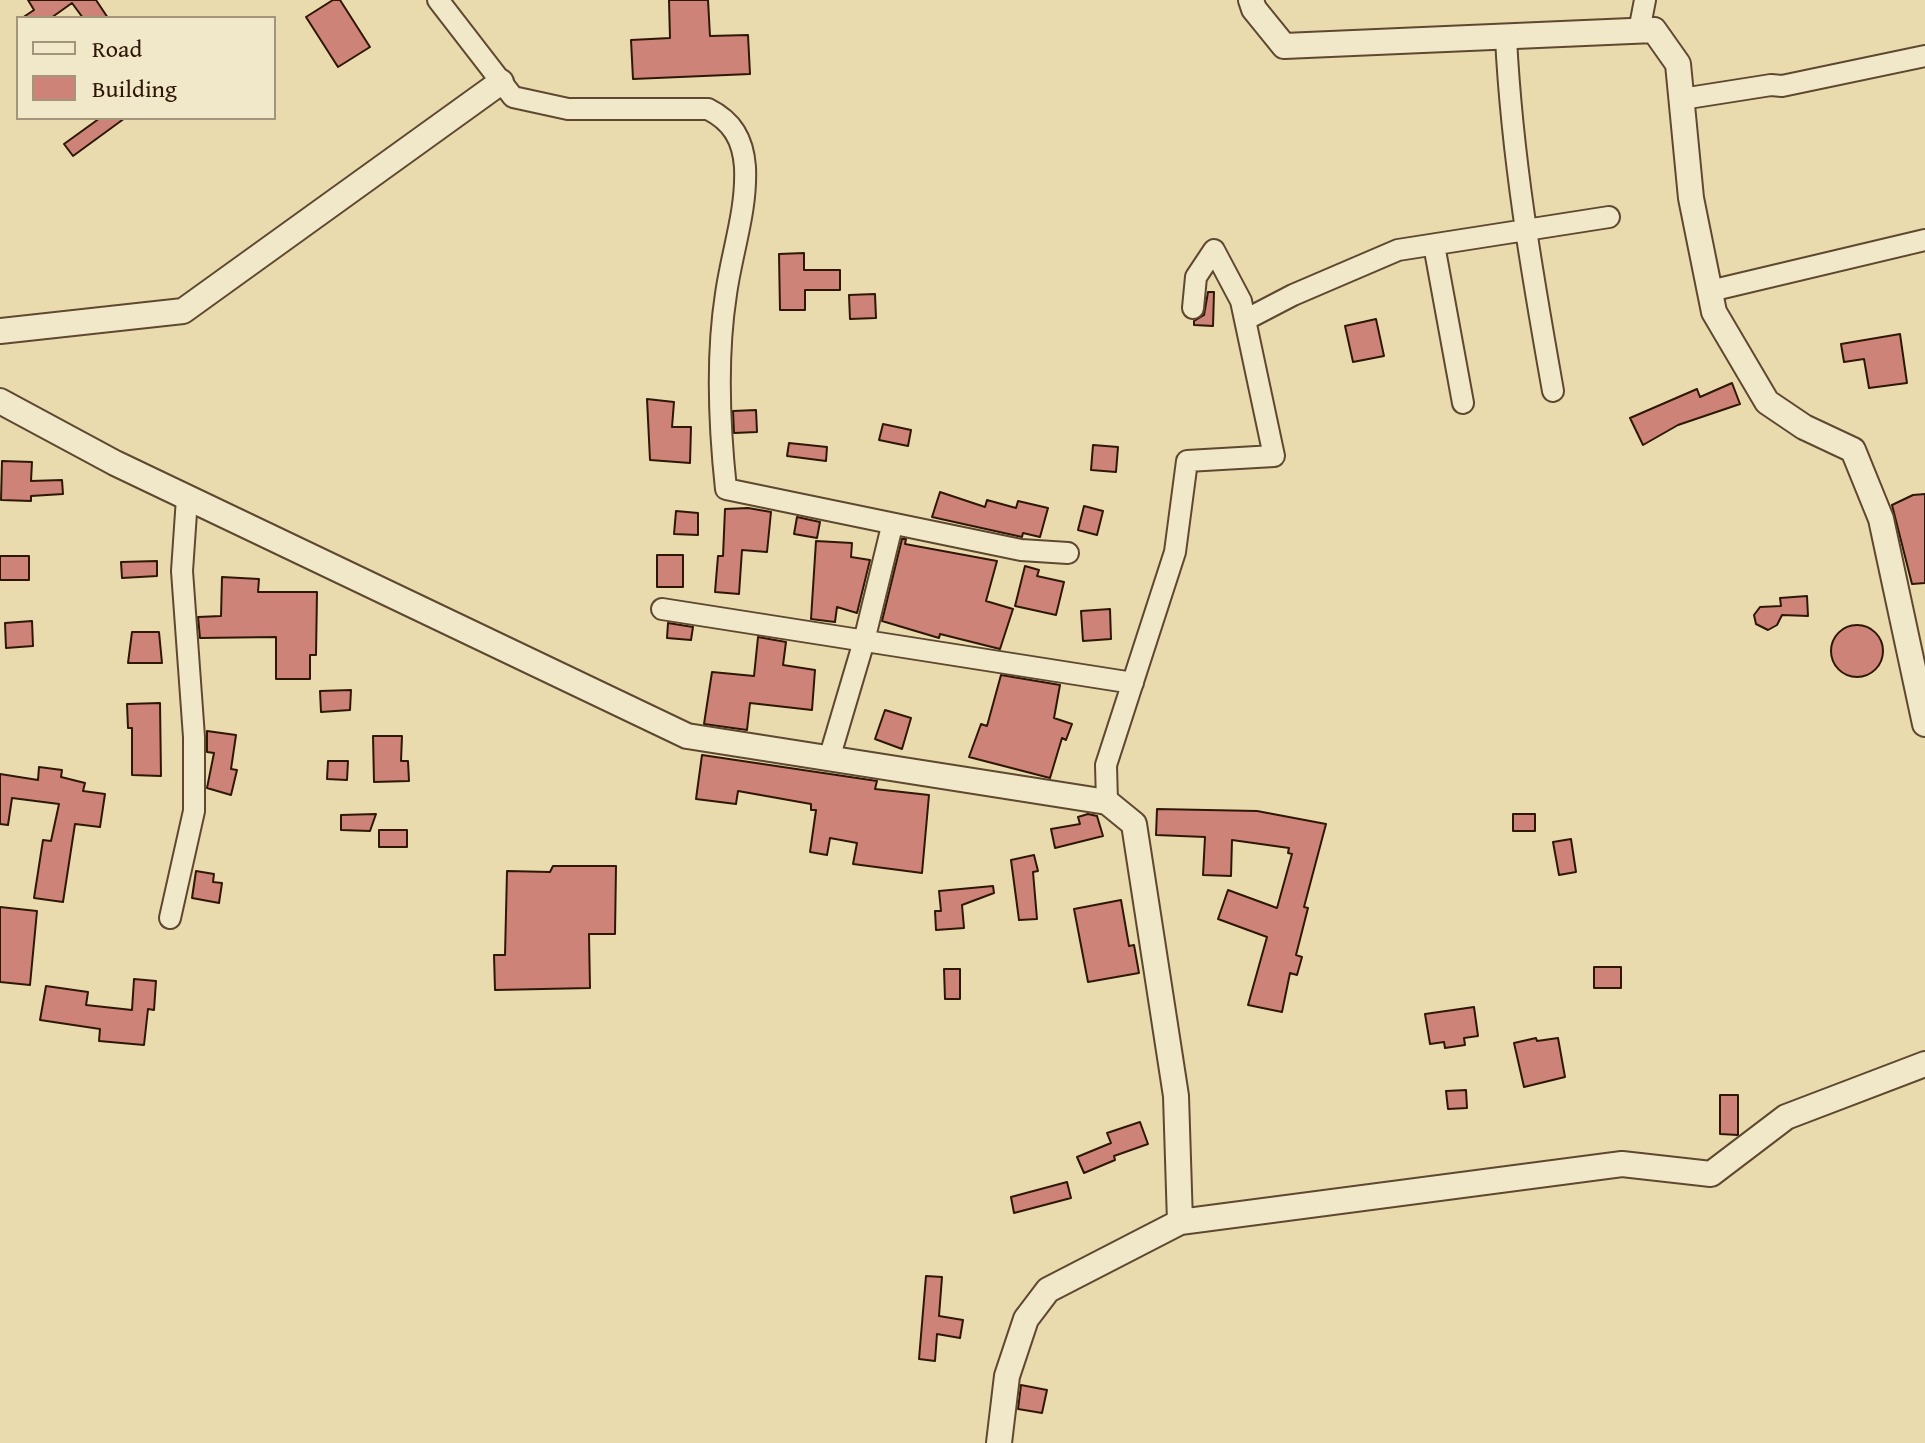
<!DOCTYPE html>
<style>
body{margin:0}
#map{position:relative;width:1925px;height:1443px;overflow:hidden;background:#e9dbad;font-family:"Gentium Book Plus",serif}
canvas{display:block}
.legend{position:absolute;left:16px;top:16px;width:260px;height:104px;box-sizing:border-box;background:#f1e8ca;border:2px solid #a3947c;margin:0;padding:10px 14px;list-style:none;font-size:24px;color:#2f1706}
.legend li{display:flex;align-items:center;gap:16px;height:40px}
.legend b{width:40px;border:2px solid #a3947c}
</style>
<div id="map">
<canvas width="1925" height="1443"></canvas>
<ul class="legend">
<li><b style="height:10px;background:#f1e8ca"></b>Road</li>
<li><b style="height:22px;background:#cd8378"></b>Building</li>
</ul>
</div>
<script>
const ctx = document.querySelector('canvas').getContext('2d');
ctx.lineJoin = 'round';
function paint(path, color) {
  ctx.fillStyle = color;
  ctx.fill(path, 'evenodd');
}
function trace(path, color, width, dash) {
  ctx.strokeStyle = color;
  ctx.lineWidth = width;
  ctx.lineCap = dash ? 'butt' : 'round';
  ctx.setLineDash(dash || []);
  ctx.stroke(path);
}
const building = new Path2D(`
 M28 0H96L108 18H83L72 3 51 18H22L34 10Z
 M333 0H340L370 47 338 67 306 17Z
 M669 0H708L710 36 748 35 750 74 633 79 631 40 670 38Z
 M100 118H125L73 156 64 144Z
 M804 253V270H840V290H805V310H780L779 254Z
 M1208 292H1214L1213 326 1194 325V321L1204 315Z
 M875 294 876 318 850 319 849 295Z
 M1376 319 1384 356 1353 362 1345 326Z
 M1900 334 1907 383 1869 388 1864 359 1844 362 1841 344Z
 M1732 383 1740 404 1678 425 1643 445 1630 418 1697 389 1700 397Z
 M647 399 674 402 672 427H691L690 463 650 460Z
 M756 410 757 432 734 433 733 411Z
 M883 424 911 430 908 446 879 440Z
 M789 443 827 447 826 461 787 456Z
 M1093 445 1118 447 1116 472 1091 470Z
 M2 461 32 462 31 481 62 480 63 494 31 496V501L1 500Z
 M940 492 985 507 987 500 1016 508 1018 501 1048 508 1040 537 1023 533 1022 537 932 517Z
 M1925 494V583L1912 584 1892 505 1913 495Z
 M1084 506 1103 511 1097 535 1078 530Z
 M748 508 771 512 767 552 742 550 739 594 715 592 718 556H723L725 509Z
 M676 511 698 513V535L674 534Z
 M797 517 820 522 817 538 794 534Z
 M902 539H906L905 544 997 561 986 601 1013 609 1000 649 940 634 939 638 882 621Z
 M816 541 852 543 851 557 870 560 857 613 837 607 835 622 811 619Z
 M657 555H683V587H657Z
 M0 556H29V580H0Z
 M157 561V576L122 578 121 562Z
 M1025 566 1039 570 1037 576 1064 582 1056 615 1015 606Z
 M222 577 259 579 258 592H317L316 655H310V679H276V637L200 638 198 617 221 616Z
 M1807 596 1808 616 1782 615 1777 625 1768 630 1756 624 1754 615 1760 607 1781 606 1780 598Z
 M1110 609 1111 639 1083 641 1081 611Z
 M32 621 33 646 6 648 5 623Z
 M668 623 693 627 691 640 667 638Z
 M1831 651a26 26 0 1 1 52 0a26 26 0 1 1-52 0Z
 M132 632H159L162 663H128Z
 M758 637 786 642 783 665 815 670 812 710 750 703 747 730 704 724 712 672 754 676Z
 M1001 675 1060 685 1054 718 1072 724 1066 740 1062 738 1050 778 969 757 981 724 987 726Z
 M351 690 350 710 321 712 320 691Z
 M160 703 161 776 132 775V728H128L127 704Z
 M885 710 911 718 902 749 875 739Z
 M207 731 236 735 231 769 237 770 231 795 207 788 214 753 207 752Z
 M373 736H402L401 761H408L409 781 374 782Z
 M702 755 877 781 875 789 929 795 922 873 853 864 857 843 830 838 827 855 810 852 816 810H811V804L738 791 736 804 696 799Z
 M328 761H348L347 780 327 779Z
 M39 767 62 770 61 777 85 783 83 791 105 794 100 827 75 824 63 902 34 898 43 840 51 841 59 804 12 798 8 825 0 824V774L38 780Z
 M1157 809 1257 811 1326 824 1304 907 1308 908 1296 955 1302 957 1297 975 1290 973 1282 1012 1248 1005 1267 937 1218 919 1228 890 1277 908 1292 854 1288 853 1289 848 1232 840 1231 876 1203 875 1205 837 1156 835Z
 M376 814 370 831 341 830V815Z
 M1088 814 1097 816 1103 836 1055 848 1051 829 1080 824 1078 817Z
 M1513 814H1535V831H1513Z
 M379 830H407V847H379Z
 M1571 839 1576 872 1559 875 1553 842Z
 M1034 855 1038 871 1033 872 1037 919 1019 920 1011 860Z
 M553 866H616L615 934H589L590 988 495 990 494 955H505L507 871 550 872Z
 M196 871 214 874 213 882 222 883 219 903 192 898Z
 M993 886 994 893 962 905 964 928 936 930 935 911H941L939 891Z
 M1121 900 1129 946 1134 945 1139 973 1088 982 1074 909Z
 M0 907 37 911 30 985 0 982Z
 M1594 967H1621V988H1594Z
 M944 969H960V999H945Z
 M134 979 156 981 154 1010 148 1009 144 1045 99 1041 100 1029 40 1020 46 986 88 992 86 1005 132 1010Z
 M1474 1007 1478 1036 1464 1038 1465 1045 1445 1048 1444 1042 1430 1044 1425 1014Z
 M1536 1038 1537 1041 1558 1038 1565 1077 1524 1087 1514 1043Z
 M1466 1090 1467 1108 1448 1109 1446 1091Z
 M1720 1095H1738V1135L1720 1134Z
 M1140 1122 1148 1144 1114 1156 1115 1160 1084 1173 1077 1157 1111 1143 1107 1133Z
 M1067 1182 1071 1198 1014 1213 1011 1197Z
 M926 1276 942 1277 939 1316 963 1320 960 1338 937 1334 935 1361 919 1359Z
 M1021 1385 1047 1390 1042 1413 1018 1409Z`);
const minor = new Path2D(`
 M438 0 513 97 568 109H708C732 121 743 139 745 167 747 211 732 251 726 294 716 358 719 424 726 489L1021 550 1068 553
 M1639 31 1645 0
 M1506 38C1512 158 1532 273 1553 391
 M1682 99 1771 85 1782 86 1925 56
 M1434 245 1463 403
 M1710 291 1925 240
 M1245 320 1293 295 1398 250 1609 217
 M662 609 1133 683
 M829 759 864 641 892 526
 M1107 802 1106 765 1175 552 1187 461 1274 456 1241 301 1214 250 1196 277 1193 308
 M170 918 194 811V737L182 571 187 498`);
const tertiary = new Path2D(`
 M1251 0 1254 9 1284 46 1654 30 1678 64 1691 198 1714 312 1767 402 1804 427 1853 450 1881 519 1925 724
 M0 331 183 311 501 82
 M0 401 115 463 687 736 1107 802 1134 824 1176 1096 1180 1222
 M999 1443 1007 1376 1026 1319 1048 1290 1180 1222 1622 1164 1711 1174 1786 1117 1925 1064`);
paint(building, '#cd8378');
trace(building, '#2f1706', 2);
trace(minor, '#5e4830', 24);
trace(tertiary, '#5e4830', 28);
trace(minor, '#f1e8ca', 20);
trace(tertiary, '#f1e8ca', 24);
</script>
